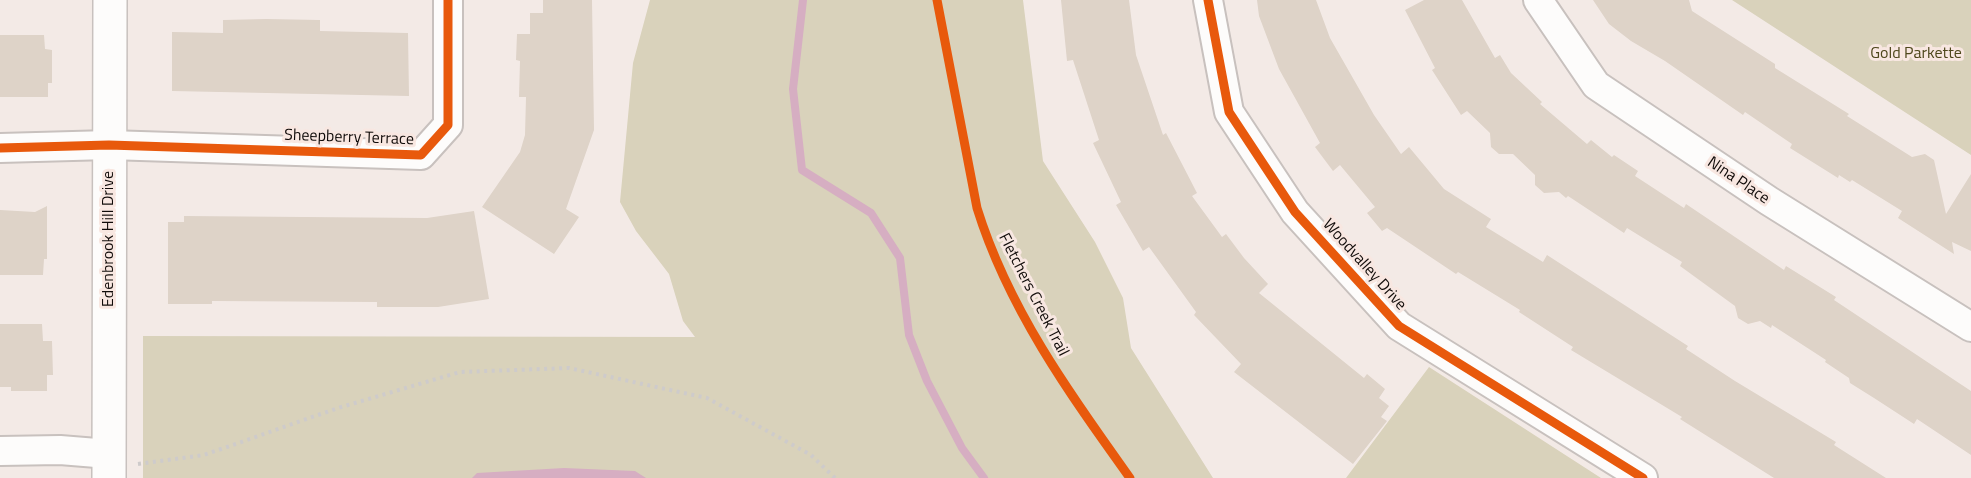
<!DOCTYPE html>
<style>
body{margin:0}
canvas{display:block;background:#f3eae6}
</style>
<canvas width="1971" height="478"></canvas>
<script>
const ctx = document.querySelector('canvas').getContext('2d');
ctx.lineJoin = 'round';
function paint(path, color) {
  ctx.fillStyle = color;
  ctx.fill(path, 'evenodd');
}
function trace(path, color, width, dash) {
  ctx.strokeStyle = color;
  ctx.lineWidth = width;
  ctx.lineCap = dash ? 'butt' : 'round';
  ctx.setLineDash(dash || []);
  ctx.stroke(path);
}
function drawText(font, color, halo, rows, align = 'center') {
  ctx.font = font + ' "Titillium Web",sans-serif';
  ctx.lineWidth = 6;
  ctx.setLineDash([]);
  ctx.textBaseline = 'middle';
  ctx.strokeStyle = halo;
  ctx.fillStyle = color;
  for (const [text, x, y, turn = 0] of rows) {
    ctx.save();
    ctx.translate(x, y);
    ctx.rotate((+turn || 0) * Math.PI / 180);
    ctx.textAlign = isNaN(turn) ? turn : align;
    if (halo) ctx.strokeText(text, 0, 0);
    ctx.fillText(text, 0, 0);
    ctx.restore();
  }
}
const green = new Path2D(`
 M650 0H1023L1043 161 1095 242 1123 298 1131 348 1213 478H143V336L695 337 683 321 669 274 636 231 620 202 633 63Z
 M1732 0H1971V155Z
 M1429 367 1601 478H1346Z`);
const water = new Path2D(`
 M564 468 635 471 646 478H472L477 473Z`);
const stream = new Path2D(`
 M803 0 793 89 802 170 871 213 900 258 909 335 927 381 962 448 984 478`);
const building = new Path2D(`
 M543 0H592L594 130 566 209 579 217 554 254 482 207 520 152 525 135 526 97H519L520 61 516 60 517 34H530V13H543Z
 M1061 0H1129L1136 55 1163 135 1166 133 1197 193 1192 196 1222 237 1226 234 1244 258 1268 284 1259 293 1364 378 1367 374 1385 389 1379 398 1389 406 1381 417 1387 421 1353 464 1234 372 1241 364 1194 315 1196 312 1149 247 1143 251 1116 205 1121 202 1093 143 1099 140 1073 60 1067 61Z
 M1257 0H1316L1330 38 1374 115 1401 154 1409 147 1444 189 1491 219 1486 227 1543 262 1547 255 1688 346 1686 349 1735 381 1836 442 1834 445 1886 478H1774L1680 419 1682 417 1571 350 1573 347 1519 312 1520 310 1458 272 1456 274 1387 228 1382 231 1367 213 1375 207 1340 165 1333 171 1315 147 1320 143 1279 69 1259 16Z
 M1424 0H1462L1495 58 1500 55 1511 73 1542 102 1540 104 1587 144 1591 140 1612 157 1614 155 1638 171 1635 176 1684 208 1686 204 1784 270 1786 266 1836 297 1834 300 1971 391V455L1917 419 1914 424 1874 398 1850 383 1849 378 1825 362 1826 360 1772 325 1771 328 1760 321 1748 324 1738 318 1735 306 1680 266 1682 262 1627 228 1624 233 1568 196 1566 198 1559 192 1544 193 1535 185V175L1513 154H1499L1491 147 1490 133 1467 111 1461 115 1432 70 1435 68 1405 10Z
 M1593 0H1689L1692 11 1775 64V68L1849 114 1847 116 1912 157 1925 154 1934 160 1946 214 1971 174V251L1952 242 1954 254 1898 218 1902 211 1852 180 1850 182 1839 175 1838 178 1790 148 1792 144 1745 112 1743 115 1665 61 1631 41 1609 24Z
 M266 19 320 20V31L408 33 409 96 172 91V32L223 33V20Z
 M0 35H44L45 49 52 50V83H48V97H0Z
 M47 206V259H44L43 275H0V210L35 212Z
 M474 211 489 299 438 307H377V302L212 301V304H168V222H184V216L427 218Z
 M0 324H42L43 341H52L53 375H47V391H11V387H0Z`);
const path = new Path2D(`
 M937 0 977 208C1008 308 1069 393 1130 478
 M138 464 204 455 338 408 460 372 569 368 707 398 811 455 835 478`);
const street = new Path2D(`
 M1208 0 1229 112 1295 212 1399 326 1643 478
 M1538 0 1596 85 1769 201 1971 327
 M0 148 109 145 421 155 448 125V0
 M0 451 60 450 109 454`);
const secondary = new Path2D(`
 M109 478 110 0`);
const cycleway = new Path2D(`
 M937 0 977 208C1008 308 1069 393 1130 478
 M1208 0 1229 112 1295 212 1399 326 1643 478
 M0 148 109 145 421 155 448 125V0`);
const parkNames = [
 ["Gold Parkette",1916,54]
];
const streetNames = [
 ["Sheepberry Terrace",349,138,2],
 ["Nina Place",1738,181,34],
 ["Edenbrook Hill Drive",109,239,-90],
 ["Woodvalley Drive",1364,265,48],
 ["Fletchers Creek Trail",1033,295,63]
];
paint(green, '#d9d2bb');
paint(water, '#d6aec2');
trace(stream, '#d6aec2', 8);
paint(building, '#ded3c8');
trace(street, '#c8c1be', 32);
trace(secondary, '#c8c1be', 36);
trace(path, '#cecbcb', 4, [3, 4.5]);
trace(street, '#fdfcfb', 28);
trace(secondary, '#fdfcfb', 33);
trace(cycleway, '#e8590c', 9);
drawText('16px', '#4e471b', '#f8e7e1', parkNames);
drawText('16px', '#100b09', '#f8e7e1', streetNames);
</script>
